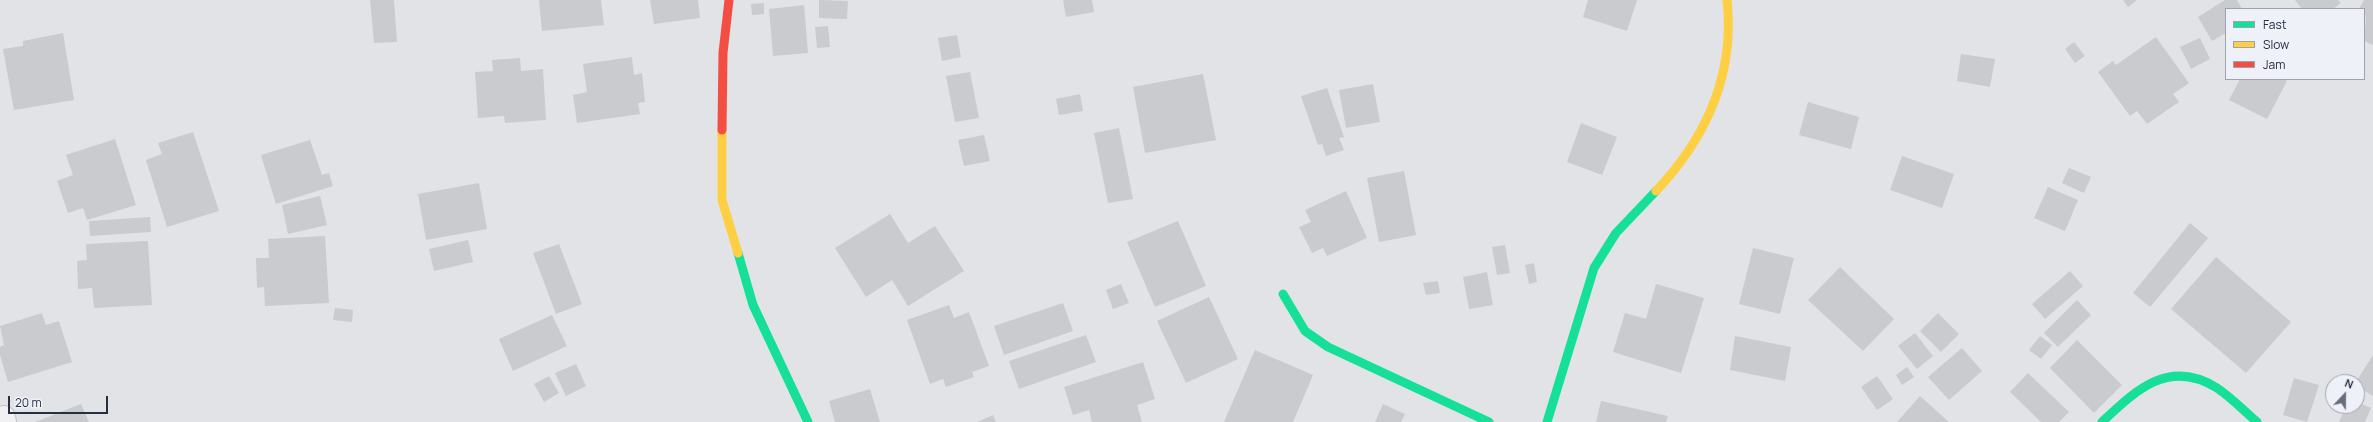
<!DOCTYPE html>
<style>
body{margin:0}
#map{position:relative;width:2373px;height:422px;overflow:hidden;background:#e1e3e7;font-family:Manrope,sans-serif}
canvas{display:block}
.legend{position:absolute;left:2225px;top:8px;width:140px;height:72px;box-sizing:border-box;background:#eef1f7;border:1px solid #9ea3af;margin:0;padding:5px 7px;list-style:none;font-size:12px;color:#262e42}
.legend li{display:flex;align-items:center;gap:8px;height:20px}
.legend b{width:20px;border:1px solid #9ea3af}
.north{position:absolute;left:2325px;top:374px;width:40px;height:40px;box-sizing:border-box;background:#eef1f7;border:1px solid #9ea3af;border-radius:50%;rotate:22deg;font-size:11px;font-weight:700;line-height:16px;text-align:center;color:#262e42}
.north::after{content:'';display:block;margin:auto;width:14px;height:18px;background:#676d7c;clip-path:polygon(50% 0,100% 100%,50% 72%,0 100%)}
.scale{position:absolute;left:8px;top:396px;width:100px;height:18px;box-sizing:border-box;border:2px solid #262e42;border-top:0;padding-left:5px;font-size:12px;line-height:14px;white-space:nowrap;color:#262e42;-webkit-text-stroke:3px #eef1f7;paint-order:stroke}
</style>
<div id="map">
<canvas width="2373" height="422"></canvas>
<ul class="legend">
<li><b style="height:5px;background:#16e098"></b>Fast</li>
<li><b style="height:5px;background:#ffcf43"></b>Slow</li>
<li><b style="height:5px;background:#f24e42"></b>Jam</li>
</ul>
<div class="north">N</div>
<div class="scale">20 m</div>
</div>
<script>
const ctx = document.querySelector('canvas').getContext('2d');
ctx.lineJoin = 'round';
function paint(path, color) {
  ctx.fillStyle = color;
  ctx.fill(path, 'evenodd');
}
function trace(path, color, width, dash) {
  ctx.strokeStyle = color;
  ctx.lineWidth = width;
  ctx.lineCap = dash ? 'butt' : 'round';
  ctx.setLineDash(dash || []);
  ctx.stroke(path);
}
const building = new Path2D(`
 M370 0H394L397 42 374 43Z
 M539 0H601L604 25 542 31Z
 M650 0H698L700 18 654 24Z
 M819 0 848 1 847 19 819 18Z
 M1063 0H1092L1094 12 1066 17Z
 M1588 0H1637L1627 31 1583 17Z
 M2123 0H2137L2128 7Z
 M2225 0H2237L2242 9H2226V33L2212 41 2198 17Z
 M2295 0H2338L2341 3 2333 9H2302Z
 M2364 0H2373V45L2364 41 2366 18 2364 9H2359Z
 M764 3V14L752 15 751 4Z
 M804 5 808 53 773 56 769 9Z
 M828 26 830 47 817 48 815 27Z
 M63 33 74 100 14 110 3 49 23 46V41Z
 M957 35 961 57 942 61 938 38Z
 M2156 37 2189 83 2173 94 2179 102 2147 124 2137 111 2130 116 2098 72 2113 61 2116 65Z
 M2200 38 2210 59 2191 69 2180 47Z
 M2074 42 2085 56 2075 63 2065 49Z
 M1961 54 1995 59 1990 87 1957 81Z
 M632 57 634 75 642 73 645 102 638 103 640 114 577 123 573 95 587 92 583 64Z
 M520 58 521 71 543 69 546 120 505 123 504 116 478 118 475 72 493 71 492 60Z
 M970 72 979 118 955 122 946 76Z
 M1203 74 1216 140 1145 153 1133 87Z
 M2240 79H2283L2287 81 2267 119 2229 100Z
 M1373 84 1380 122 1346 128 1339 90Z
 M1327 88 1344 137 1339 138 1344 150 1326 156 1322 144 1318 145 1301 96Z
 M1080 94 1083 111 1059 115 1056 99Z
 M1808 102 1859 117 1851 149 1799 135Z
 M1581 123 1617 137 1602 175 1567 162Z
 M1119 128 1133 199 1108 203 1094 133Z
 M193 132 219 211 167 227 146 160 162 154 158 143Z
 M984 135 990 161 964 166 958 140Z
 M115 139 136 205 87 220 83 208 68 213 57 181 73 175 66 155Z
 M310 140 322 175 329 173 333 186 276 204 261 155Z
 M1902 156 1954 174 1942 208 1890 190Z
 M2069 168 2091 177 2084 193 2062 183Z
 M1404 171 1416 235 1379 242 1367 178Z
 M479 183 487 229 426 240 418 194Z
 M2048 187 2078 200 2065 231 2034 218Z
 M1346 191 1367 238 1327 256 1323 248 1312 253 1299 227 1311 222 1305 210Z
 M320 196 327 225 288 234 282 205Z
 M890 214 908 243 935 226 964 271 908 306 892 280 866 297 835 248Z
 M150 217 151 232 90 236 89 221Z
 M1178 221 1206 286 1155 307 1127 242Z
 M2190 223 2208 238 2150 307 2133 293Z
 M325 236 329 303 265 306 264 287 257 288 256 258H269L268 239Z
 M468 240 473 262 434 271 429 249Z
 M148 241 152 305 94 308 92 288 78 289 77 261 87 260 86 244Z
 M559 244 582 304 556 314 533 253Z
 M1505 245 1510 273 1497 275 1492 247Z
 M1753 248 1794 258 1780 314 1739 304Z
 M2216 257 2291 322 2246 373 2171 309Z
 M1534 263 1537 282 1529 284 1525 265Z
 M1840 267 1894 319 1863 351 1808 300Z
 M2070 271 2083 286 2045 319 2032 304Z
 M1487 272 1493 305 1469 309 1463 277Z
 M1438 281 1440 293 1426 295 1423 283Z
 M1121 284 1129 303 1113 309 1106 290Z
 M1656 284 1704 298 1681 373 1613 352 1625 313 1646 319Z
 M1209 297 1238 359 1186 383 1157 321Z
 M2077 300 2091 315 2058 347 2044 333Z
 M1063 303 1073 331 1004 355 994 326Z
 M949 305 954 318 969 312 989 366 972 372 974 377 946 387 943 379 930 384 907 320Z
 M335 308 353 310 352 322 333 320Z
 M42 313 46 325 59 321 72 362 8 382 0 355V347L4 345 0 326Z
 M1938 313 1959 334 1941 352 1920 331Z
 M552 315 567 346 513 371 499 339Z
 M1915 333 1933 356 1917 369 1898 346Z
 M1086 335 1096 362 1019 389 1009 361Z
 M1735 336 1791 347 1785 381 1730 370Z
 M2040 336 2052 345 2041 359 2029 350Z
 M2077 340 2122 385 2094 413 2050 368Z
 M1962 348 1982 371 1949 400 1928 377Z
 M1255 350 1313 375 1293 422H1224Z
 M2373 355V396L2357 386 2356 382Z
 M1143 362 1155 399 1137 405 1142 422H1092L1089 410 1073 415 1064 387Z
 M576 364 586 386 566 396 555 373Z
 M1907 367 1914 377 1902 385 1896 375Z
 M2028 373 2069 412 2059 422H2041L2010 392Z
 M549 376 559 393 544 402 534 384Z
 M1877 376 1893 399 1877 410 1861 387Z
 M2294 378 2319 385 2307 422 2283 415Z
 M870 389 880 422H835L829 401Z
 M1920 396 1949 422H1897Z
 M1601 401 1668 416 1666 422H1596Z
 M2357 402 2371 408 2365 422H2339L2346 406H2357Z
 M81 404 89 422H35Z
 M1383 404 1405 414 1401 422H1375Z
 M993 415 996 422H977Z`);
const street = new Path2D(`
 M4 417 5 422`);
const fast = new Path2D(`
 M738 253 753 305 808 422
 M1283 294 1305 331 1328 347 1489 422
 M1547 422 1594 268 1616 233 1656 191
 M2102 422C2136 390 2169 358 2217 388 2232 398 2244 411 2257 422`);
const slow = new Path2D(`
 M722 130V200L738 253
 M1656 191C1706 138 1735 74 1727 0`);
const jam = new Path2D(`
 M722 130 723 53 729 0`);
paint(building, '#c9cbcf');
trace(street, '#bfc1c5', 24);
trace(street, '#f1f1f3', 22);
trace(fast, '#16e098', 9);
trace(slow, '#ffcf43', 9);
trace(jam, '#f24e42', 9);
</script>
